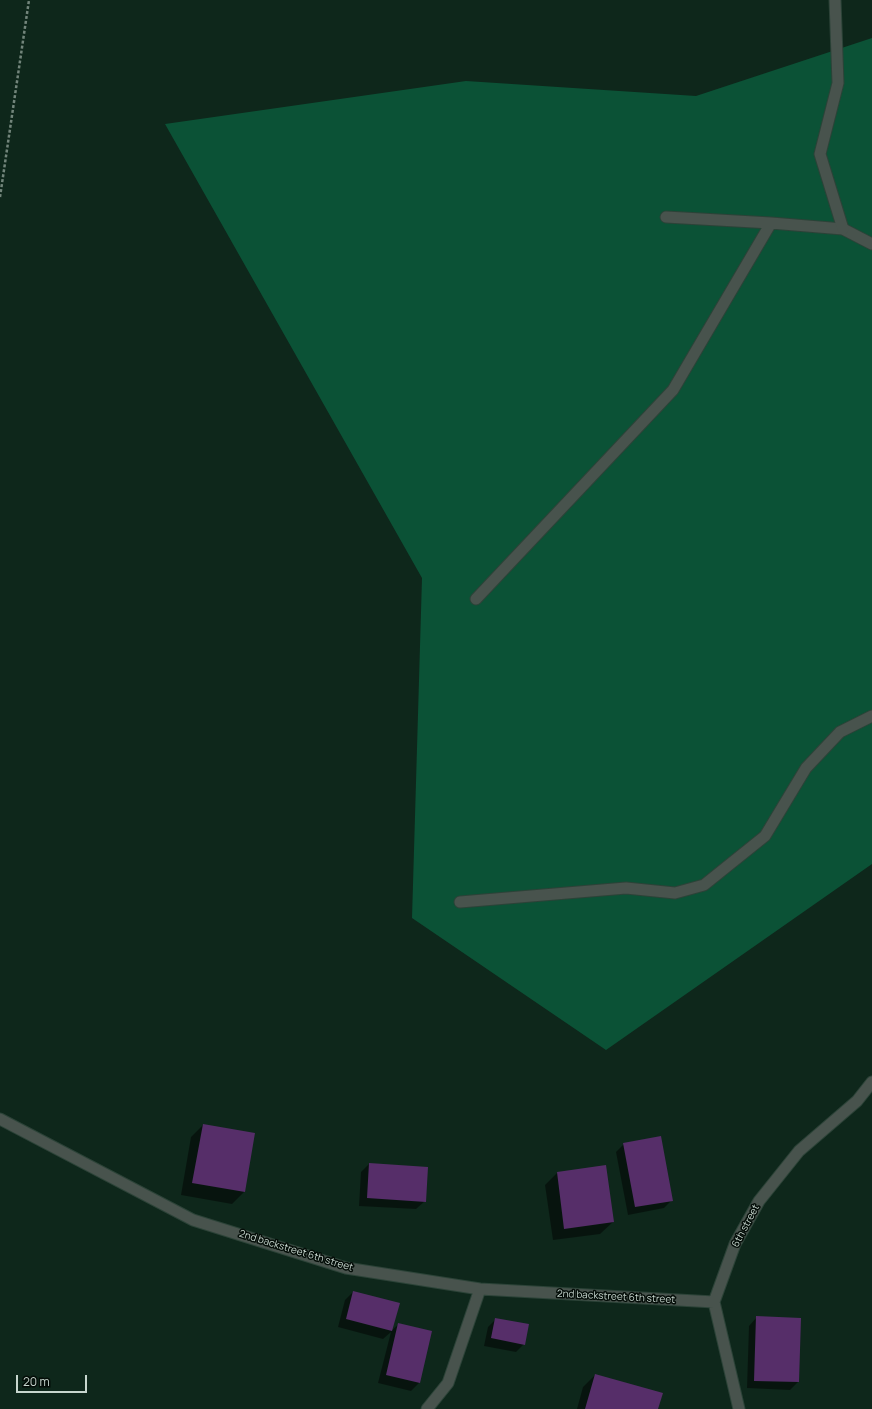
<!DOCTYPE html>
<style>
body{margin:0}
#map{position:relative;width:872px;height:1409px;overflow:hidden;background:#0e271b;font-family:Manrope,sans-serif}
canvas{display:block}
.scale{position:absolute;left:16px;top:1375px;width:71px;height:18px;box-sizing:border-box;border:2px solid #c7d6ce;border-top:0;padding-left:5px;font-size:12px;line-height:14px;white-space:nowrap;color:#c7d6ce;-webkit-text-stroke:3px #040d08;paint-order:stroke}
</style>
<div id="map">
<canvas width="872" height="1409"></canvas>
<div class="scale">20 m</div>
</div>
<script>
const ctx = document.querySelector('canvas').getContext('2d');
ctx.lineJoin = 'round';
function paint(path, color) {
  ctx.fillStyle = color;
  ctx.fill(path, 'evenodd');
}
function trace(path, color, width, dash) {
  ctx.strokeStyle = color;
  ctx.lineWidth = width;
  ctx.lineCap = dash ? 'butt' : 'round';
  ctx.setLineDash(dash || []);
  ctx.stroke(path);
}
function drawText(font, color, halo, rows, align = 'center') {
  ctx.font = font + ' Manrope,sans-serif';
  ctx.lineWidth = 3;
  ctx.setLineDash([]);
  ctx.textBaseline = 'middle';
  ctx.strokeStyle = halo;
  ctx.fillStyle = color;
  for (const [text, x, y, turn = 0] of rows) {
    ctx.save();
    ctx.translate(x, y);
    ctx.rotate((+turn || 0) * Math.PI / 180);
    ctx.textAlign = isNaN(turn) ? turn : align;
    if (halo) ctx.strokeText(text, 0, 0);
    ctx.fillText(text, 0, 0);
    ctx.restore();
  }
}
const green = new Path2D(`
 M872 38V864L606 1050 412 918 422 578 165 124 466 81 696 96Z`);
const shadow = new Path2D(`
 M203 1125 254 1134 244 1192 232 1204 181 1195 191 1137Z
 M624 1144 672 1200 664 1208 628 1215 616 1152Z
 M369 1164 425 1201 416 1209 359 1206 361 1172Z
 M557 1173 613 1222 600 1234 553 1240 545 1185Z
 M353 1292 399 1304 391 1331 399 1324 419 1383 411 1391 378 1383 391 1332 383 1339 338 1327 345 1300Z
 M757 1317 798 1382 790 1390 747 1388 749 1326Z
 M496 1319 524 1344 516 1352 484 1346 488 1327Z
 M595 1375 657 1409H577L583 1387Z`);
const building = new Path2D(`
 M203 1124 255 1133 245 1192 192 1183Z
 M661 1136 673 1201 635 1207 623 1143Z
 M369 1163 428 1167 426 1202 367 1198Z
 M606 1165 614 1222 564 1229 557 1172Z
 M353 1291 400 1303 392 1331 346 1319Z
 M756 1316 801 1318 799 1382 754 1381Z
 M495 1318 529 1324 525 1345 491 1338Z
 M398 1323 432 1331 420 1383 386 1375Z
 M595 1374 663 1393 658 1409H585Z`);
const path = new Path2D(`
 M0 197 29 0`);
const service = new Path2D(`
 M666 217 771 223 843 229 872 244
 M476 599 673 390 771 223
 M460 902 626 888 675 893 704 885 765 836 806 768 840 732 872 716`);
const minor = new Path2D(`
 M835 0 838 83 820 154 843 229
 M0 1119 193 1220 346 1268 480 1289 714 1302
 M427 1409 448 1383 480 1289
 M739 1409 714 1302 735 1244 759 1201 799 1151 857 1101 872 1082`);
const streetNames = [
 ["6th street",746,1226,-62],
 ["2nd backstreet 6th street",296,1251,17],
 ["2nd backstreet 6th street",616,1297,3]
];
paint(green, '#0b5236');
paint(shadow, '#0007');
paint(building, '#562e69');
trace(service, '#2c4338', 13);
trace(minor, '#2c4338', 13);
trace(path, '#72857b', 2.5, [3, 2]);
trace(service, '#48534d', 11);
trace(minor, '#48534d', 11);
drawText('10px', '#c7d6ce', '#040d08', streetNames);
</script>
